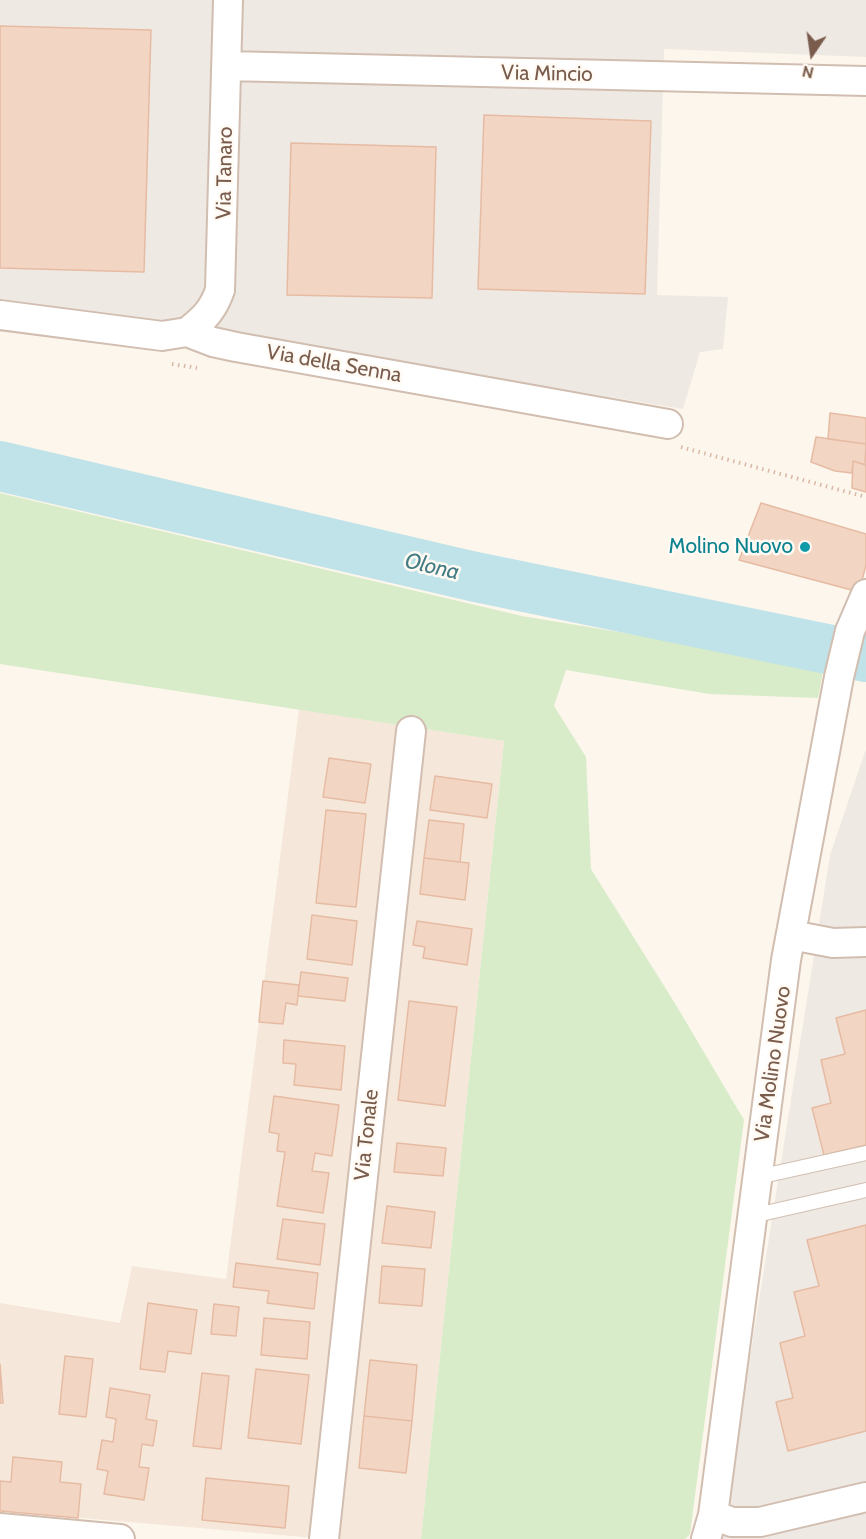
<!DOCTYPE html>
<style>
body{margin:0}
#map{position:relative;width:866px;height:1539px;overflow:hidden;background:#fdf6ec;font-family:Cabin,sans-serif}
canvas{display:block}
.north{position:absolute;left:782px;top:24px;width:60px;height:60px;-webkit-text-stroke:4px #fffaf3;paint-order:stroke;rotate:193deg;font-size:16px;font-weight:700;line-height:24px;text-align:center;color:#7a5c4d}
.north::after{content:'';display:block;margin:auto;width:21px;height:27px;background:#7a5c4d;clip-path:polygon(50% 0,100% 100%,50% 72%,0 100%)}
</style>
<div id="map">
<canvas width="866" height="1539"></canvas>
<div class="north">N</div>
</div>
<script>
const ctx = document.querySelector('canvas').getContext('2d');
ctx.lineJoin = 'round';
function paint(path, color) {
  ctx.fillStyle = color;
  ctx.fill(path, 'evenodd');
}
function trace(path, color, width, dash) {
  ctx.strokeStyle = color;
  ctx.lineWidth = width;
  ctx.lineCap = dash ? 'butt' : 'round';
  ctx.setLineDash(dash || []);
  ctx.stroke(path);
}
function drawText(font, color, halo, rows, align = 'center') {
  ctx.font = font + ' Cabin,sans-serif';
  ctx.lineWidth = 5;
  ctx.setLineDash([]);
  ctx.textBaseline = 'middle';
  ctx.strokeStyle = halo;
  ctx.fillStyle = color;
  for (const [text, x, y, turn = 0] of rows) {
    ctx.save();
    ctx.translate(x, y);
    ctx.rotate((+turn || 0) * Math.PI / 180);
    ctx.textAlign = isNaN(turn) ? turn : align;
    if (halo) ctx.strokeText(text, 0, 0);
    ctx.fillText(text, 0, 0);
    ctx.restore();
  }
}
const residential = new Path2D(`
 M299 709 504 741 421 1539H327L0 1511V1303L120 1323 132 1266 226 1279Z`);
const industrial = new Path2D(`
 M0 0H866V57L664 49 657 295 728 297 723 349 700 352 683 409 165 324 0 299Z
 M866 749V1539H721L830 855Z`);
const green = new Path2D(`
 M0 493 522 616 824 666 818 698 709 694 566 670 554 706 586 757 591 869 676 1005 744 1120 690 1534 685 1539H421L504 741 0 664Z`);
const river = new Path2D(`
 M0 466 471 576 866 657`);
const building = new Path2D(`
 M0 26 151 30 144 272 0 268Z
 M484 115 651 121 645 294 478 289Z
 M291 143 436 147 432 298 287 295Z
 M830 413 866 418V444L828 439Z
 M816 437 866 444 865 465 853 461 852 473 835 471 811 462Z
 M853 461 866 465V492L852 488Z
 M761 503 866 534V565L859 592 739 560Z
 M329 758 371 764 365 803 323 797Z
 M435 776 492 784 487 818 430 810Z
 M326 810 366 814 356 907 316 903Z
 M429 820 464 824 460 862 424 858Z
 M424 858 469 863 465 900 420 894Z
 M312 915 357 921 352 965 307 959Z
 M417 921 472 929 467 965 423 958 425 947 413 945Z
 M301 972 348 978 345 1001 298 996Z
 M263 981 299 985 297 1005 286 1003 283 1024 259 1022Z
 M409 1001 457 1007 445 1106 398 1100Z
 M866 1010V1145L824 1155 812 1108 831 1103 821 1060 845 1054 836 1018Z
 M284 1040 345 1046 341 1090 294 1085 296 1064 283 1063Z
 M274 1096 339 1105 332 1156 315 1153 312 1171 329 1173 323 1213 277 1206 285 1152 277 1151 279 1134 269 1132Z
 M397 1143 446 1148 443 1176 394 1172Z
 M387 1206 435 1212 431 1248 382 1243Z
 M283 1219 325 1224 320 1265 277 1259Z
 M866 1225V1431L788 1451 776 1402 793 1398 780 1343 805 1336 794 1292 819 1286 807 1240Z
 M236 1263 318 1273 314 1309 267 1303 269 1291 233 1287Z
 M382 1266 425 1269 422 1306 379 1303Z
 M148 1303 197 1310 191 1354 168 1351 165 1372 140 1369Z
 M214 1304 239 1307 236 1336 211 1334Z
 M264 1318 310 1322 307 1359 261 1355Z
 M65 1356 93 1359 86 1417 59 1414Z
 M370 1360 417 1365 412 1421 364 1416Z
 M0 1364 3 1403H0Z
 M256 1369 309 1375 301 1444 248 1438Z
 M202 1373 229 1376 221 1449 193 1446Z
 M110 1388 150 1395 146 1419 157 1421 153 1446 142 1444 139 1467 149 1468 144 1500 104 1494 108 1471 97 1469 102 1440 113 1442 116 1419 106 1417Z
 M364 1416 412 1421 406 1473 359 1468Z
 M13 1457 62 1462 60 1482 81 1484 78 1518 0 1511V1481L11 1482Z
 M206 1478 289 1486 285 1528 202 1520Z`);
const path = new Path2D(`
 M172 364 197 368
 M681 447 866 497`);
const service = new Path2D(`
 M758 1177 866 1153
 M752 1216 866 1190`);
const minor = new Path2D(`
 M227 66 866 81
 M0 315 162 336 187 332 213 342 236 347 668 424
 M187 332C204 319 213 310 220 290L228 0
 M791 935 833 943 866 942
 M713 1515 732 1522H760L866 1497
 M0 1528 120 1539
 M324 1539 411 731
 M706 1539 713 1515 786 960 839 677 850 631 866 594`);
const markers = [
 [805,547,6,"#0f9aa8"]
];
const streetNames = [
 ["Via Mincio",547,74,1],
 ["Via Tanaro",225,173,-89],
 ["Via della Senna",334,364,10],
 ["Via Molino Nuovo",773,1064,-82],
 ["Via Tonale",367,1135,-84]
];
const cultureNames = [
 ["Molino Nuovo",793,547]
];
const waterNames = [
 ["Olona",432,567,13]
];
paint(residential, '#f5e8da');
paint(industrial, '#efe9e4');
paint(green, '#d8ecc9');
trace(river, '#bfe3e8', 50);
paint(building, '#f3d5c3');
trace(building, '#e6bba3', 1.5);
trace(service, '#d1beb0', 16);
trace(minor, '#d1beb0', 32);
trace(path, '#d9b8a5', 4, [1.5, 4.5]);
trace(service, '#fff', 14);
trace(minor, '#fff', 28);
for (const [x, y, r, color] of markers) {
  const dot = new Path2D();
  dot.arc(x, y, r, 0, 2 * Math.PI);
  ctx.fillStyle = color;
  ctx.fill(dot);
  trace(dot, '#fffaf3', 2);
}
drawText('21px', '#7a5c4d', '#fffaf3', streetNames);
drawText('21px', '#0d838f', '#fffaf3', cultureNames, 'right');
drawText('italic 22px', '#437c86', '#fffaf3', waterNames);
</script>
